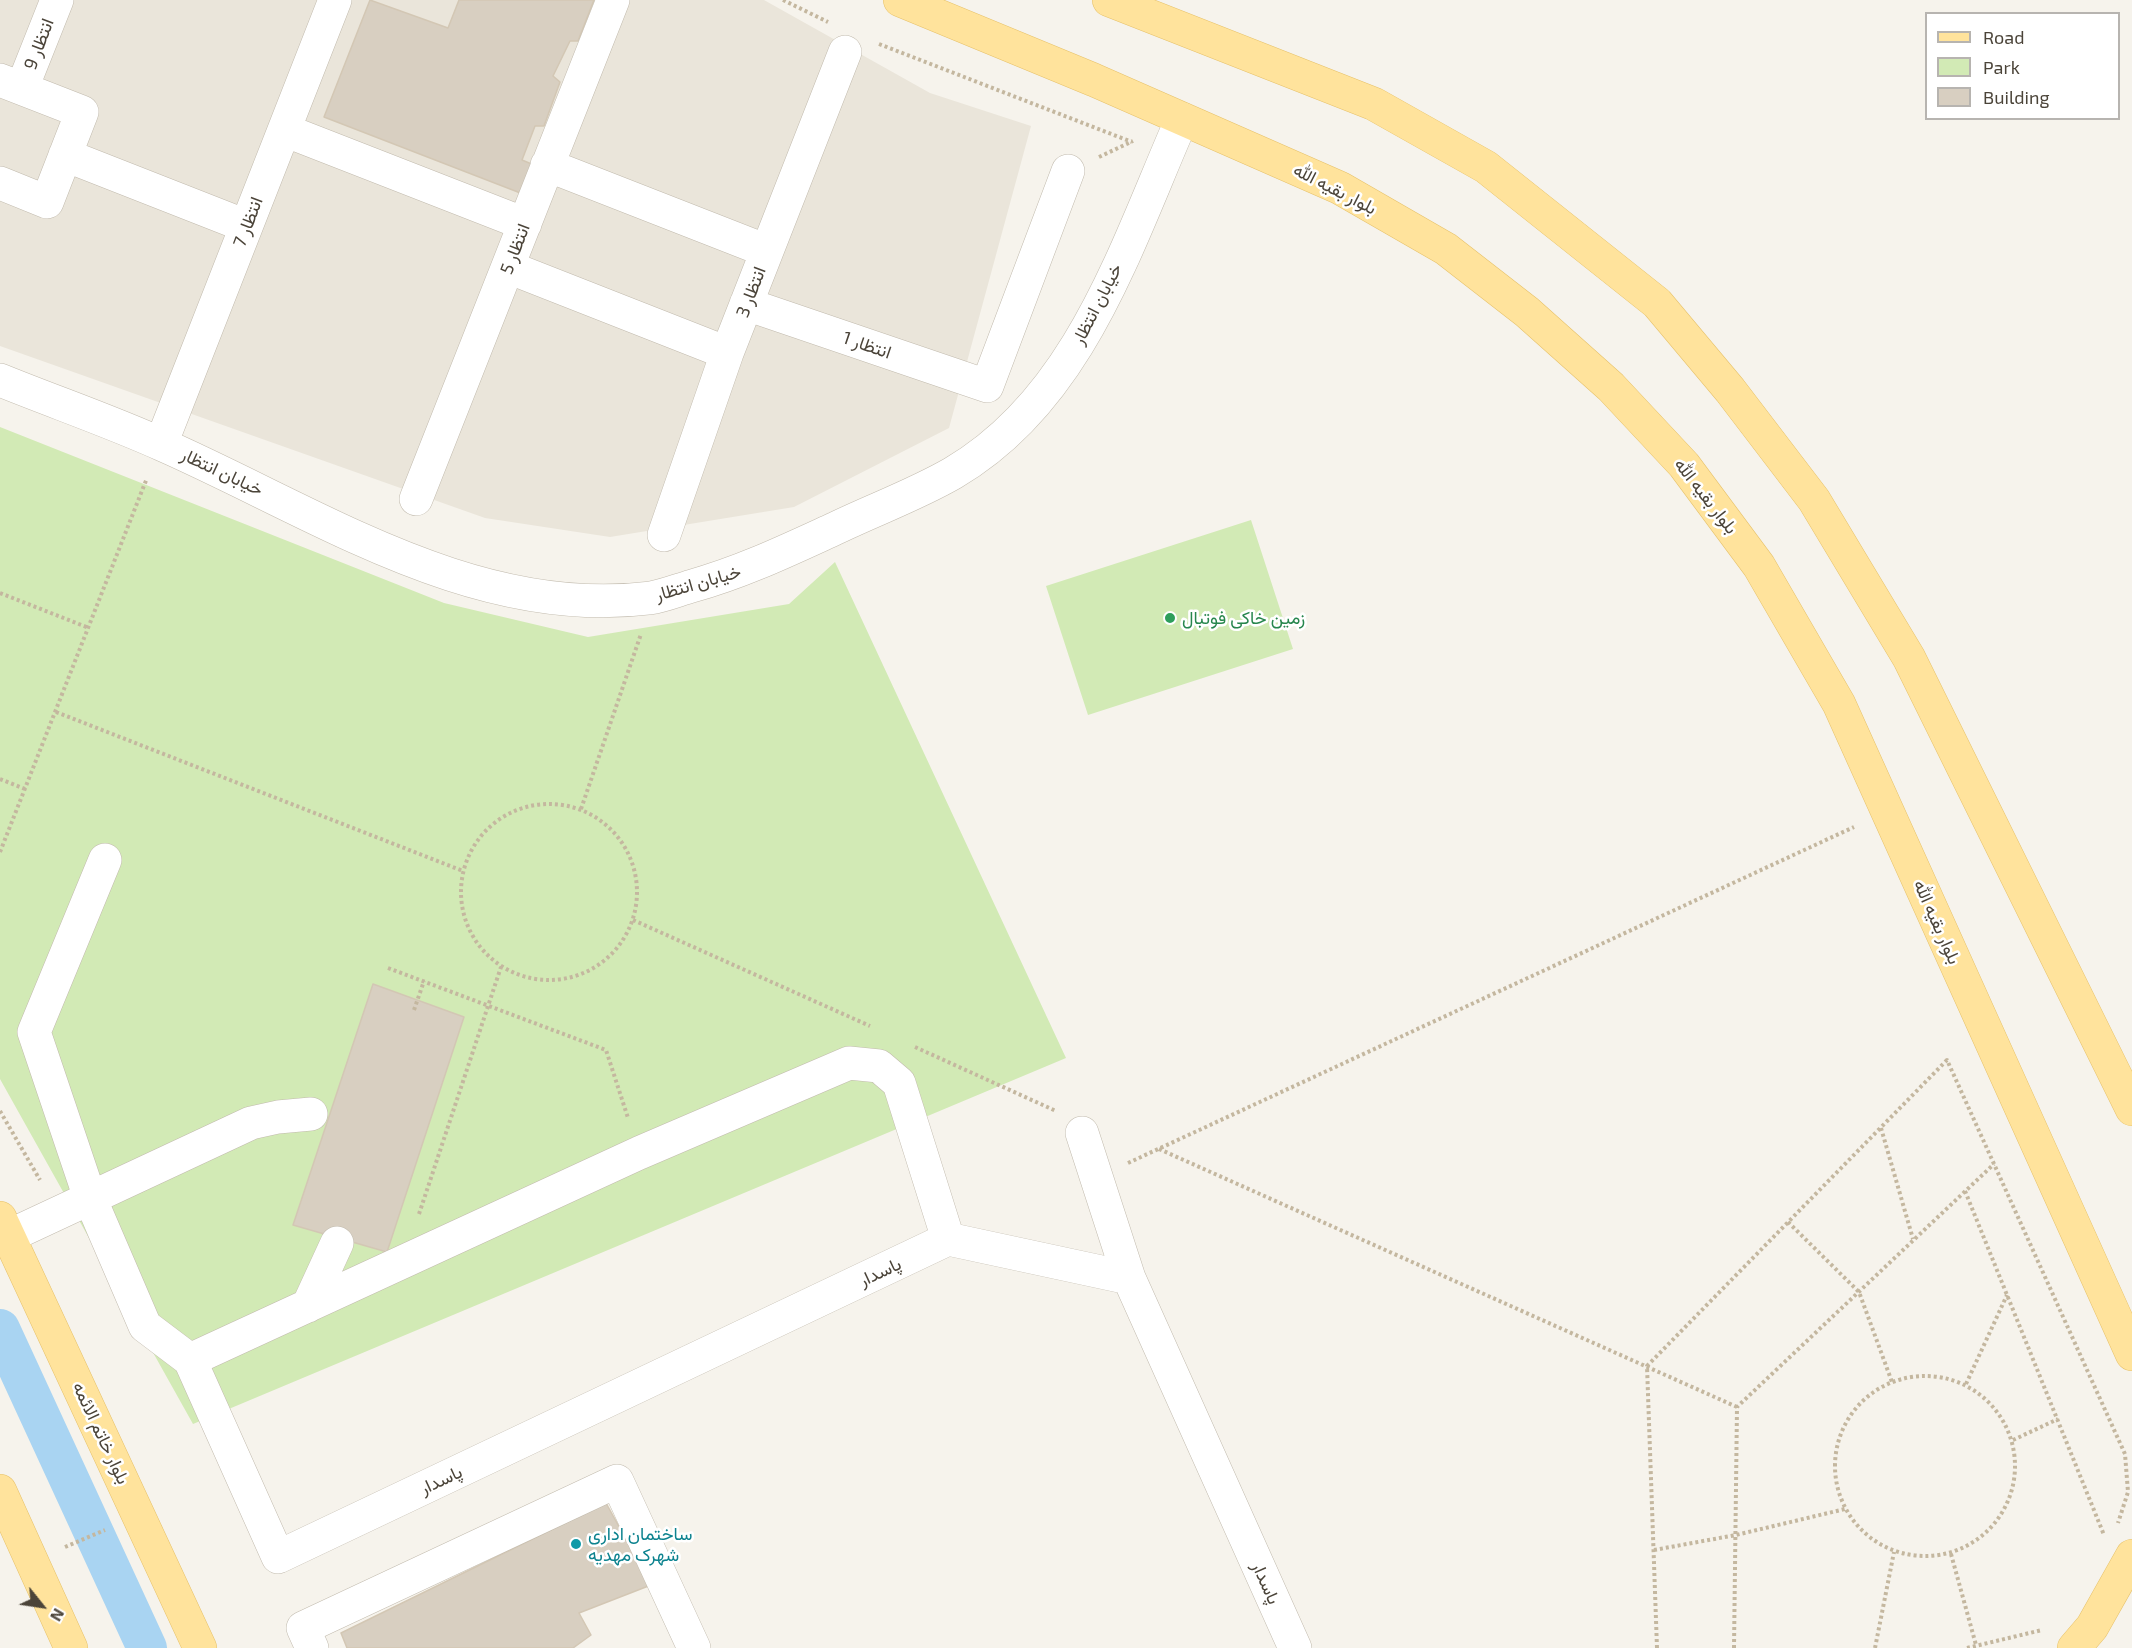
<!DOCTYPE html>
<meta charset="utf-8">
<style>
body{margin:0}
#map{position:relative;width:2132px;height:1648px;overflow:hidden;background:#f6f3ec;font-family:"Exo 2",sans-serif}
canvas{display:block}
.legend{position:absolute;left:1925px;top:12px;width:195px;height:108px;box-sizing:border-box;background:#fff;border:2px solid #b7b4b0;margin:0;padding:8px 10px;list-style:none;font-size:18px;color:#4b4439}
.legend li{display:flex;align-items:center;gap:12px;height:30px}
.legend b{width:30px;border:2px solid #b7b4b0}
.north{position:absolute;left:12px;top:1576px;width:60px;height:60px;-webkit-text-stroke:4px #fff;paint-order:stroke;rotate:120deg;font-size:16px;font-weight:700;line-height:24px;text-align:center;color:#4b4439}
.north::after{content:'';display:block;margin:auto;width:21px;height:27px;background:#4b4439;clip-path:polygon(50% 0,100% 100%,50% 72%,0 100%)}
</style>
<div id="map">
<canvas width="2132" height="1648"></canvas>
<ul class="legend">
<li><b style="height:8px;background:#ffe39c"></b>Road</li>
<li><b style="height:16px;background:#d2eab5"></b>Park</li>
<li><b style="height:16px;background:#d8cfc1"></b>Building</li>
</ul>
<div class="north">N</div>
</div>
<script>
const ctx = document.querySelector('canvas').getContext('2d');
ctx.lineJoin = 'round';
function paint(path, color) {
  ctx.fillStyle = color;
  ctx.fill(path, 'evenodd');
}
function trace(path, color, width, dash) {
  ctx.strokeStyle = color;
  ctx.lineWidth = width;
  ctx.lineCap = dash ? 'butt' : 'round';
  ctx.setLineDash(dash || []);
  ctx.stroke(path);
}
function drawText(font, color, halo, rows, align = 'center') {
  ctx.font = font + ' "Exo 2",Vazirmatn,sans-serif';
  ctx.lineWidth = 5;
  ctx.setLineDash([]);
  ctx.textBaseline = 'middle';
  ctx.strokeStyle = halo;
  ctx.fillStyle = color;
  for (const [text, x, y, turn = 0] of rows) {
    ctx.save();
    ctx.translate(x, y);
    ctx.rotate((+turn || 0) * Math.PI / 180);
    ctx.textAlign = isNaN(turn) ? turn : align;
    if (halo) ctx.strokeText(text, 0, 0);
    ctx.fillText(text, 0, 0);
    ctx.restore();
  }
}
const residential = new Path2D(`
 M0 0H764L930 93 1031 126 949 428 794 507 610 537 485 518 0 346Z`);
const green = new Path2D(`
 M0 427 444 603 588 637 789 604 835 562 1066 1058 193 1424 0 1079Z
 M1251 520 1293 649 1088 715 1046 586Z`);
const canal = new Path2D(`
 M0 1329 147 1648`);
const building = new Path2D(`
 M370 0 448 28 459 0H594L578 41H570L553 76 560 82 544 126H535L522 160 534 165 523 194 324 117Z
 M373 984 464 1017 387 1252 293 1225Z
 M606 1503 651 1585 579 1613 591 1635 573 1648H347L341 1633Z`);
const path = new Path2D(`
 M783 0 828 22
 M879 44 1132 142
 M1099 157 1133 141
 M0 593 89 628
 M56 712 463 871
 M0 779 25 789
 M461 892a88 88 0 1 1 176 0a88 88 0 1 1-176 0Z
 M581 809 641 634
 M0 852 147 478
 M633 920 870 1026
 M388 968 606 1050 628 1118
 M414 1010 424 981
 M915 1047 1056 1111
 M0 1111 40 1180
 M1881 1128 1913 1239
 M1159 1149 1737 1407
 M1128 1163 1854 827
 M1965 1191 2104 1535
 M419 1214 501 967
 M1788 1222 1859 1292 1892 1382
 M1835 1466a90 90 0 1 1 180 0a90 90 0 1 1-180 0Z
 M1966 1384 2007 1295
 M2013 1440 2058 1419
 M65 1547 105 1530
 M1654 1550 1736 1535 1845 1509
 M1951 1554 1976 1645
 M1657 1648 1647 1366 1947 1060 2125 1454 2128 1492 2118 1523
 M1734 1648 1737 1407 1994 1164
 M1875 1648 1894 1552
 M1967 1648 2042 1630`);
const minor = new Path2D(`
 M0 80 82 112 47 202 0 183
 M22 88 57 0
 M284 130 525 224
 M65 155 246 226
 M547 165 767 251
 M508 267 727 353
 M746 304 987 386 1068 171
 M0 380C54 402 110 421 163 445 317 513 474 620 650 598 664 596 678 590 692 586 742 572 786 551 834 529 873 510 915 495 953 473 1080 399 1126 246 1182 119
 M161 444 335 0
 M416 499 613 0
 M664 535 727 353 845 52
 M105 860 34 1032 90 1198 145 1326 190 1360 639 1153 849 1063 879 1066 899 1083 948 1239
 M1082 1133 1129 1278
 M9 1236 251 1123 278 1117 311 1114
 M308 1306 337 1243
 M190 1360 278 1557 948 1239 1129 1278 1295 1648
 M312 1648 303 1628 617 1481 694 1648`);
const major = new Path2D(`
 M900 0 1094 80 1340 188 1446 249 1527 312 1611 387 1684 465 1759 566 1839 704 2132 1354
 M1109 0 1374 104 1486 167 1657 303 1730 390 1814 500 1909 658 2132 1109
 M0 1218 200 1648
 M0 1491 71 1648
 M2074 1648 2092 1627 2132 1556`);
const markers = [
 [1170,618,6,"#2e9e5b"],
 [576,1544,6,"#0f9aa8"]
];
const streetNames = [
 ["انتظار 9",39,44,-69],
 ["بلوار بقیه الله",1335,189,27],
 ["انتظار 7",248,222,-69],
 ["انتظار 5",515,249,-69],
 ["انتظار 3",751,292,-69],
 ["خیابان انتظار",1097,304,-63],
 ["انتظار 1",867,345,19],
 ["خیابان انتظار",222,472,25],
 ["بلوار بقیه الله",1706,496,52],
 ["خیابان انتظار",698,583,-16],
 ["بلوار بقیه الله",1937,922,66],
 ["پاسدار",880,1272,-25],
 ["بلوار خاتم الائمه",101,1433,65],
 ["پاسدار",441,1480,-25],
 ["پاسدار",1266,1583,66]
];
const leisureNames = [
 ["زمین خاکی فوتبال",1182,618]
];
const cultureNames = [
 ["ساختمان اداری",588,1534],
 ["شهرک مهدیه",588,1555]
];
paint(residential, '#eae5da');
paint(green, '#d2eab5');
trace(canal, '#a9d4f2', 40);
paint(building, '#d8cfc1');
trace(building, '#d3c7b4', 1.5);
trace(minor, '#c2bbae', 34);
trace(major, '#e6c16a', 34);
trace(path, '#c4b79f', 4, [3, 3]);
trace(minor, '#fff', 33);
trace(major, '#ffe39c', 33);
for (const [x, y, r, color] of markers) {
  const dot = new Path2D();
  dot.arc(x, y, r, 0, 2 * Math.PI);
  ctx.fillStyle = color;
  ctx.fill(dot);
  trace(dot, '#fff', 2);
}
drawText('18px', '#4b4439', '#fff', streetNames);
drawText('18px', '#27864d', '#fff', leisureNames, 'left');
drawText('18px', '#0d838f', '#fff', cultureNames, 'left');
</script>
